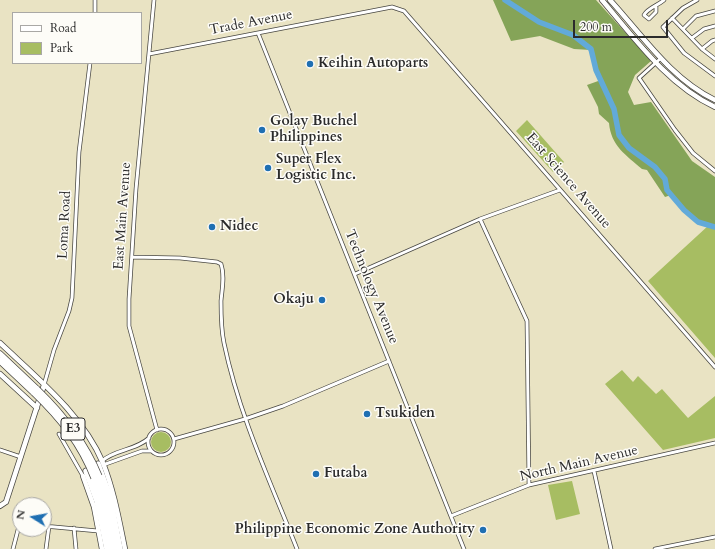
<!DOCTYPE html>
<style>
body{margin:0}
#map{position:relative;width:715px;height:549px;overflow:hidden;background:#e9e3c3;font-family:Cardo,serif}
canvas{display:block}
.legend{position:absolute;left:12px;top:12px;width:130px;height:52px;box-sizing:border-box;background:#fdfcf7;border:1px solid #a9a8a5;margin:0;padding:5px 7px;list-style:none;font-size:12px;color:#2b2b2b}
.legend li{display:flex;align-items:center;gap:8px;height:20px}
.legend b{width:20px;border:1px solid #a9a8a5}
.north{position:absolute;left:12px;top:497px;width:40px;height:40px;box-sizing:border-box;background:#fdfcf7;border:1px solid #a9a8a5;border-radius:50%;rotate:281deg;font-size:11px;font-weight:700;line-height:16px;text-align:center;color:#2b2b2b}
.north::after{content:'';display:block;margin:auto;width:14px;height:18px;background:#1f6fb2;clip-path:polygon(50% 0,100% 100%,50% 72%,0 100%)}
.scale{position:absolute;left:573px;top:20px;width:95px;height:18px;box-sizing:border-box;border:2px solid #2b2b2b;border-top:0;padding-left:5px;font-size:12px;line-height:14px;white-space:nowrap;color:#2b2b2b;-webkit-text-stroke:3px #fdfcf7;paint-order:stroke}
</style>
<div id="map">
<canvas width="715" height="549"></canvas>
<ul class="legend">
<li><b style="height:5px;background:#fff"></b>Road</li>
<li><b style="height:11px;background:#a7bd62"></b>Park</li>
</ul>
<div class="north">N</div>
<div class="scale">200 m</div>
</div>
<script>
const ctx = document.querySelector('canvas').getContext('2d');
ctx.lineJoin = 'round';
function paint(path, color) {
  ctx.fillStyle = color;
  ctx.fill(path, 'evenodd');
}
function trace(path, color, width, dash) {
  ctx.strokeStyle = color;
  ctx.lineWidth = width;
  ctx.lineCap = dash ? 'butt' : 'round';
  ctx.setLineDash(dash || []);
  ctx.stroke(path);
}
function drawText(font, color, halo, rows, align = 'center') {
  ctx.font = font + ' Cardo,serif';
  ctx.lineWidth = 3;
  ctx.setLineDash([]);
  ctx.textBaseline = 'middle';
  ctx.strokeStyle = halo;
  ctx.fillStyle = color;
  for (const [text, x, y, turn = 0] of rows) {
    ctx.save();
    ctx.translate(x, y);
    ctx.rotate((+turn || 0) * Math.PI / 180);
    ctx.textAlign = isNaN(turn) ? turn : align;
    if (halo) ctx.strokeText(text, 0, 0);
    ctx.fillText(text, 0, 0);
    ctx.restore();
  }
}
const green = new Path2D(`
 M527 120 564 162 553 172 516 131Z
 M709 225 715 227V358L648 281Z
 M622 370 633 382 638 376 656 394 662 389 688 418 715 396V438L663 450 605 384Z
 M151 442a10 10 0 1 1 20 0a10 10 0 1 1-20 0Z
 M572 481 580 514 556 520 548 485Z`);
const forest = new Path2D(`
 M493 0H596L651 61 635 75 628 92 634 105 651 102 692 161 715 177V227L698 222 671 195 665 197 647 170 642 169C626 155 611 146 609 123L599 114 598 107 587 85 601 80 591 50 574 49 540 36 511 41Z`);
const river = new Path2D(`
 M505 0 539 22 573 35 591 49 596 70 614 109 619 135 629 148 655 167 665 179 667 190 684 210 698 222 715 227`);
const street = new Path2D(`
 M154 0 136 189 129 299V326L157 430
 M697 0 683 8 663 27 684 53 715 76
 M656 7V12L649 19 644 15C648 8 657 6 664 0
 M95 13V0
 M672 18 702 49 715 59
 M683 29 696 16 715 11
 M258 33 464 549
 M692 38 704 29 715 26
 M702 49 712 41 715 40
 M149 54 392 7 404 11 439 51 715 367
 M661 58 639 78 675 130 693 153 715 171
 M480 219 560 190
 M132 257 180 258 217 262 221 264C225 276 222 289 221 301 221 315 221 329 224 343 239 415 270 481 297 549
 M355 274 480 219 527 321 529 485
 M44 385 54 350 69 311 72 298 79 152 90 63
 M148 442a13 13 0 1 1 26 0a13 13 0 1 1-26 0Z
 M59 434 83 476
 M174 439 245 419 283 406 389 361
 M0 450 21 457
 M102 461C115 449 135 451 149 438
 M103 465 142 451H151
 M594 471 611 549
 M451 516 529 485 715 443
 M44 526 98 531
 M74 528 76 549
 M13 549 20 522
 M46 549 49 526
 M655 549 715 537`);
const secondary = new Path2D(`
 M602 0C635 39 668 85 715 107
 M610 0C642 35 671 79 715 100
 M0 343C38 379 82 414 103 463 114 491 119 520 125 549
 M0 374 37 408
 M83 476 94 507 102 549
 M0 506 6 502 44 385`);
const highway = new Path2D(`
 M0 354 37 389
 M0 361 34 393
 M98 464 110 497 120 549
 M86 471 97 501 107 549
 M99 476 109 510 115 549
 M94 478 102 503 111 549`);
const highwayBridge = new Path2D(`
 M37 389C64 415 85 442 99 476
 M34 393C60 418 81 444 94 478`);
const markers = [
 [310,64,4,"#1f6fb2"],
 [262,130,4,"#1f6fb2"],
 [268,168,4,"#1f6fb2"],
 [212,227,4,"#1f6fb2"],
 [322,300,4,"#1f6fb2"],
 [367,414,4,"#1f6fb2"],
 [316,474,4,"#1f6fb2"],
 [483,530,4,"#1f6fb2"]
];
const shields = [
 [73,429,24]
];
const shieldNames = [
 ["E3",73,429]
];
const streetNames = [
 ["Trade Avenue",251,23,-11],
 ["East Science Avenue",568,181,49],
 ["East Main Avenue",123,216,-86],
 ["Loma Road",65,225,-87],
 ["Technology Avenue",371,287,68],
 ["North Main Avenue",579,464,-13]
];
const poiNames = [
 ["Keihin Autoparts",318,64],
 ["Golay Buchel",270,122],
 ["Philippines",270,138],
 ["Super Flex",276,160],
 ["Logistic Inc.",276,176],
 ["Nidec",220,227],
 ["Okaju",314,300,"right"],
 ["Tsukiden",375,414],
 ["Futaba",324,474],
 ["Philippine Economic Zone Authority",475,530,"right"]
];
paint(green, '#a7bd62');
paint(forest, '#85a458');
trace(river, '#62aad9', 5.5);
trace(street, '#484742', 4.5);
trace(secondary, '#484742', 6);
trace(highway, '#484742', 7);
trace(street, '#fff', 3);
trace(secondary, '#fff', 4.5);
trace(highway, '#fff', 5.5);
trace(highwayBridge, '#484742', 7, []);
trace(highwayBridge, '#fff', 5.5);
for (const [x, y, r, color] of markers) {
  const dot = new Path2D();
  dot.arc(x, y, r, 0, 2 * Math.PI);
  ctx.fillStyle = color;
  ctx.fill(dot);
  trace(dot, '#fdfcf7', 1.5);
}
for (const [x, y, w] of shields) {
  const box = new Path2D();
  box.roundRect(x - w / 2, y - 11, w, 22, 3);
  ctx.fillStyle = '#fdfcf7';
  ctx.fill(box);
  trace(box, '#2b2b2b', 1);
}
drawText('bold 13px', '#2b2b2b', null, shieldNames);
drawText('14px', '#2b2b2b', '#fdfcf7', streetNames);
drawText('bold 14px', '#2b2b2b', '#fdfcf7', poiNames, 'left');
</script>
